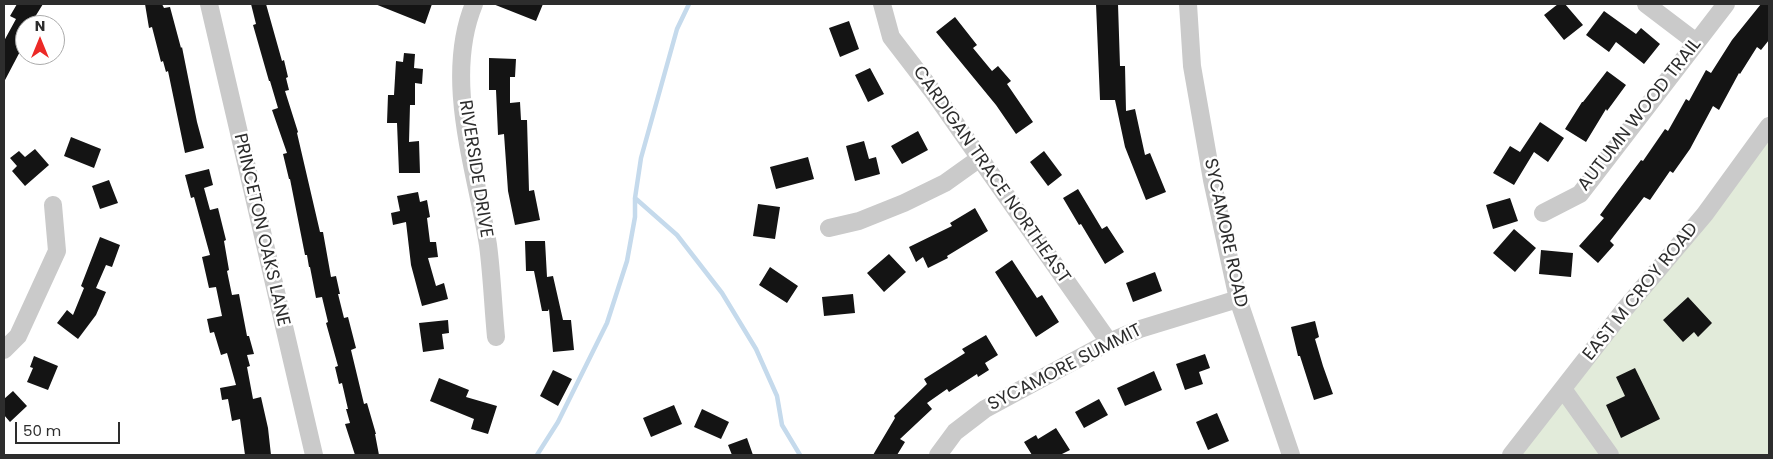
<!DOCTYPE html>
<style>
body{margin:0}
#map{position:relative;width:1773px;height:459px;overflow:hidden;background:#fff;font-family:Poppins,sans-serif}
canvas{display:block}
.frame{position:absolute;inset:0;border:5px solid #2d2d2d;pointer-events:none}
.north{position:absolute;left:15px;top:15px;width:50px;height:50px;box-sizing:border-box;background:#fff;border:1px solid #ababab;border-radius:50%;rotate:0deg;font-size:14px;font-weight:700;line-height:20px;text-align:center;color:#2d2d2d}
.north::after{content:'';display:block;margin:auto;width:18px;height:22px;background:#ec2927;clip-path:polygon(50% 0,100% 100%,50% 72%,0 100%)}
.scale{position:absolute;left:15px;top:422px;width:105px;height:22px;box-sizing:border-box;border:2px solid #2d2d2d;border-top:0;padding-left:6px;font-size:15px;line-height:18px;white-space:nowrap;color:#2d2d2d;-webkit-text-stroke:4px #fff;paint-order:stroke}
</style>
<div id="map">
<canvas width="1773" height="459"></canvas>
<div class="frame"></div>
<div class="north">N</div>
<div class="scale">50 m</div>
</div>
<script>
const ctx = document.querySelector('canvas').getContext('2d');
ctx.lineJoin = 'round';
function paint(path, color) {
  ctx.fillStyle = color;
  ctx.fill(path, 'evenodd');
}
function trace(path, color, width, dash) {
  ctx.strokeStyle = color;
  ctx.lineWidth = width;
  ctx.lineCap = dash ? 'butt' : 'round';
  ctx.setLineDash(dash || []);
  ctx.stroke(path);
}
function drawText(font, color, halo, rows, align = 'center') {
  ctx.font = font + ' Poppins,sans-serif';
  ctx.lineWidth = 5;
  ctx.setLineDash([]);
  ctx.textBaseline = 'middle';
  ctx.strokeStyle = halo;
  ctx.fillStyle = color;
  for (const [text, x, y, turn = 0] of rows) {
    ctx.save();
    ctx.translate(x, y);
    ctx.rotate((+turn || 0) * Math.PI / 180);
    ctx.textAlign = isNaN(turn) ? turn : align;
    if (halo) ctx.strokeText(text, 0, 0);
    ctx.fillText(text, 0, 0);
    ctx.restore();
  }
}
const green = new Path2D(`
 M1769 116V455H1512Z`);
const stream = new Path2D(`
 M635 198 677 235 722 293 756 349 777 396 782 425 800 455
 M537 455 558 422 607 323 627 261 635 217V198L641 158 677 29 689 4`);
const building = new Path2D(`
 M17 4H43L30 25H25V42L4 82V41L16 19 10 16Z
 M145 4H162L164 8 170 7 181 48 182 47 197 122 204 148 185 153 168 71 166 72 163 61 161 62 152 27 149 28Z
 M251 4H266L282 61 284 60 288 77 286 78 289 90 285 91 298 132 297 133 320 232H323L331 277 336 276 340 294H338L344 318 348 317 356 348 351 350 364 404 367 403 376 434H375L379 455H355L345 424 350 423 346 409H348L342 383 339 384 335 367 338 366 326 323 328 322 322 297 316 298 310 267H309L307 255H305L290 179H289L283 154 287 153 272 110 278 108 270 81H269L253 25 256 24Z
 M375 4H432L425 24Z
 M493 4H543L536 21Z
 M1096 4H1118L1120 66H1125L1126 111 1135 109 1145 155 1150 153 1166 192 1146 200 1125 147 1115 100H1100Z
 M1558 4H1565L1583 25 1564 40 1544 15Z
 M1761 4H1769V40L1761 50 1757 47 1740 74 1739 73 1719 110 1713 106 1690 149 1673 173 1670 171 1650 200 1644 197 1610 241 1614 245 1598 263 1579 246 1604 218 1600 215 1641 160 1643 161 1665 129 1668 131 1686 99 1689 101 1706 70 1711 73 1732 40Z
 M1604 11 1636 34 1641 28 1660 44 1644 64 1616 42 1609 52 1586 35Z
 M955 17 977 45 973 48 992 71 998 66 1011 81 1007 84 1033 122 1016 134 996 105 936 32Z
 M849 21 859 49 840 57 829 28Z
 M404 53 415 54 414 68 423 69 422 84 415 83V105H410L409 142 419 141 420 173H399L397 123H387L388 95H394L396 61 403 62Z
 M489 58 516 59 515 77H510V103L520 102 521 120H527L529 191 534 190 540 220 515 225 508 191 504 134 498 135 496 90H489Z
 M870 68 884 94 868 102 855 75Z
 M1607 71 1626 85 1607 111 1606 109 1586 142 1565 129 1582 102H1583Z
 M1540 122 1564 138 1548 162 1534 152 1514 185 1493 173 1510 146 1520 152Z
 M918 131 928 150 902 164 891 146Z
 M71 137 101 149 94 168 64 156Z
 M864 141 869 159 876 157 880 174 855 181 846 146Z
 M35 149 49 165 25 186 12 171 17 166 10 158 19 151 25 157Z
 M1044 151 1062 175 1048 186 1030 162Z
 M808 157 814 179 776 189 770 167Z
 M209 169 213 185 204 188 210 210 218 208 226 240 224 241 229 270 227 271 232 295 239 294 247 336H249L254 354 247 355 250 366 247 367 253 399 261 397 268 428 271 455H245L240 419 232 421 228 399 222 400 220 388 236 385 227 353 221 355 214 332 210 333 207 319 222 316 216 287 209 288 202 257 210 255 194 197 191 198 185 175Z
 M109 180 118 203 100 209 92 186Z
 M1078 189 1102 229 1107 226 1124 252 1105 264 1081 224 1079 225 1063 198Z
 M418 192 420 202 427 200 430 217 427 218 430 242H436L438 257 428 258 436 286 444 283 448 299 422 306 411 265 406 222 393 225 391 213 400 211 397 196Z
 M1510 198 1518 221 1493 229 1486 205Z
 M758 204 780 207 775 239 753 236Z
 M975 208 988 231 947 256 948 258 928 268 923 257 916 262 909 247 952 226 950 223Z
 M1514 229 1536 248 1515 272 1493 253Z
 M100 237 120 245 112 267 106 265 96 288 106 292 96 315 78 339 57 323 67 310 73 315 84 288 81 286Z
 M525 241H545L547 277 553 276 563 320H571L574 350 553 352 549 309 548 311H542L534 271H526Z
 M1541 250 1573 253 1571 277 1539 274Z
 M889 254 906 272 884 292 867 273Z
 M1012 260 1037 298 1042 295 1059 322 1036 337 995 272Z
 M770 267 798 286 787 303 759 285Z
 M1155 272 1162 291 1133 302 1126 283Z
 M853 294 855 313 824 316 822 297Z
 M1688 297 1712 323 1698 337 1694 332 1683 342 1663 320Z
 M448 320 449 333 442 334 444 349 423 352 419 323Z
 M1315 321 1319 337 1315 339 1323 366 1333 394 1314 400 1300 356H1298L1291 327Z
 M986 335 998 355 985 363 989 370 978 377 977 374 949 392 947 389 927 403 932 409 900 439 905 442 897 455H873L895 418 894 416 927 384 924 379 965 353 962 349Z
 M1205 354 1210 368 1199 372 1203 384 1185 390 1176 364Z
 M34 356 58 366 48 390 27 382 33 368 30 367Z
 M1635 368 1660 419 1621 438 1606 405 1625 396 1616 377Z
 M553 370 572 379 558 406 540 396Z
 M1154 371 1162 390 1125 406 1117 388Z
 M439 378 469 390 466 397 497 406 488 434 471 429 474 419 430 401Z
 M13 391 27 406 10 422 4 415V399Z
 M1099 399 1108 415 1084 428 1075 412Z
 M674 405 682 424 651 437 643 418Z
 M702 409 729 422 721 439 694 427Z
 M1217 413 1229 441 1208 450 1196 422Z
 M1056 428 1070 450 1060 455H1032L1024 442 1036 435 1038 439Z
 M747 438 753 455H732L728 445Z`);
const minor = new Path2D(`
 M209 4 314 455
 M474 4C443 79 476 169 488 245 492 275 493 306 496 337
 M882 4 891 37 934 93 1109 342
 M1188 4 1192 66 1212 180 1238 299 1291 455
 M1646 4 1696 42
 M1543 213 1580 194 1726 4
 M829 228 859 221 904 203 945 183 980 158
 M4 350 18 336 57 251 53 205
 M1563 389 1610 455
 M938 455 955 432 985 409 1109 342 1140 329 1238 299
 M1511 455 1624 310 1705 214 1769 126`);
const streetNames = [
 ["AUTUMN WOOD TRAIL",1640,115,-52],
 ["RIVERSIDE DRIVE",475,169,81],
 ["CARDIGAN TRACE NORTHEAST",991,175,55],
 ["PRINCETON OAKS LANE",261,230,77],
 ["SYCAMORE ROAD",1225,233,78],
 ["EAST M CROY ROAD",1641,292,-51],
 ["SYCAMORE SUMMIT",1065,368,-27]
];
paint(green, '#e2ebda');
trace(stream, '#c5daec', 4.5);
paint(building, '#141414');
trace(minor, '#cacaca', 18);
drawText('18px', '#2d2d2d', '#fff', streetNames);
</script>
